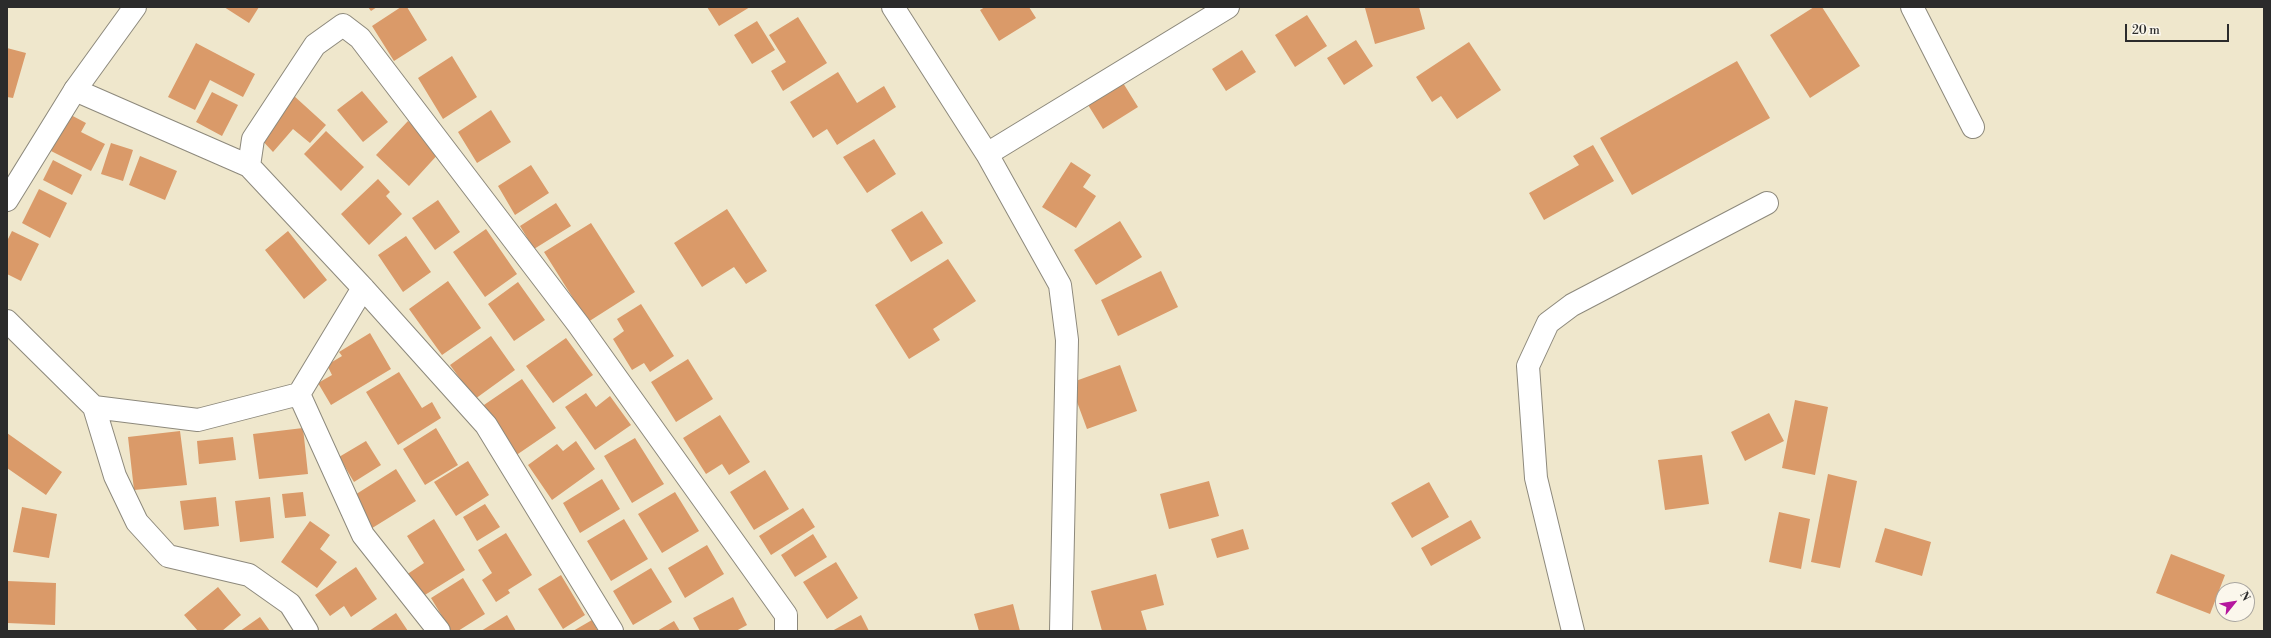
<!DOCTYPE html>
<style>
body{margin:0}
#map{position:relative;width:2271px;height:638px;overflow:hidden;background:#efe7cc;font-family:"Libre Bodoni",serif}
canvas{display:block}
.frame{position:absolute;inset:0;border:8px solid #2b2b2b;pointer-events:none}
.north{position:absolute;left:2215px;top:582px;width:40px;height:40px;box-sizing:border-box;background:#fbf7ec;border:1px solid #a8a59f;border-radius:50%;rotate:60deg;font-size:11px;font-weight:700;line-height:16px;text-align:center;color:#2b2b2b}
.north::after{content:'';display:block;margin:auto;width:14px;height:18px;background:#b5179e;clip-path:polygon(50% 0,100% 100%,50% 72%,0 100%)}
.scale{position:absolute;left:2125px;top:24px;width:104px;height:18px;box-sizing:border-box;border:2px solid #2b2b2b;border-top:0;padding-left:5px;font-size:12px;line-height:14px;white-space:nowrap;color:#2b2b2b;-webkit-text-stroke:3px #fbf7ec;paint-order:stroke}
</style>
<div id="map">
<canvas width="2271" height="638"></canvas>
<div class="frame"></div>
<div class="north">N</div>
<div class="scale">20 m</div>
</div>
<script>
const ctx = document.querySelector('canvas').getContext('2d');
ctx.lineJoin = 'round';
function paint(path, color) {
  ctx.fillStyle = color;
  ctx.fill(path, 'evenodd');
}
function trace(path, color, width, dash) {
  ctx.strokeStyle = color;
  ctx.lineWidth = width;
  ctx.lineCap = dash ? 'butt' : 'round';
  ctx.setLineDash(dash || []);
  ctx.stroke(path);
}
const building = new Path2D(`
 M224 7H259L249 23Z
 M368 7H377L371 11Z
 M401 7H407L427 40 394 61 372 26Z
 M707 7H750L719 26Z
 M985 7H1029L1036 18 999 41 980 10Z
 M1370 7H1419L1425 29 1375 44 1365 8Z
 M1814 7H1822L1860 66 1810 98 1770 35Z
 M1307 15 1327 46 1295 67 1275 35Z
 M798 17 827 63 783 91 771 71 786 62 769 35Z
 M757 21 775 50 752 64 734 35Z
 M1356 40 1373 66 1344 85 1327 58Z
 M1469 42 1501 90 1457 119 1441 96 1432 102 1416 77Z
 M196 43 255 74 243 97 210 80 195 110 168 97Z
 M7 48 26 53 13 98 7 97Z
 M1242 50 1256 72 1226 91 1212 69Z
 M452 56 477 97 443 119 418 78Z
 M1737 61 1770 118 1632 195 1600 138Z
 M838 72 857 103 884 86 896 107 837 145 827 129 813 138 790 102Z
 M1120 78 1138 107 1103 129 1085 100Z
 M362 91 388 122 363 142 337 110Z
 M212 92 238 105 222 136 196 122Z
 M293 95 326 125 310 143 293 129 273 152 259 137Z
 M491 110 511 142 477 163 458 132Z
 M69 114 86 123 81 132 105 144 91 171 51 151Z
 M408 121 441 151 409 186 376 155Z
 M326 131 364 167 341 191 304 154Z
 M874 139 896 174 867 193 843 157Z
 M111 143 133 150 123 181 101 174Z
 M1593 145 1614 181 1544 220 1529 193 1579 165 1573 156Z
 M140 156 177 171 165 200 129 185Z
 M53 160 82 175 72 195 43 180Z
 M1071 162 1091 175 1083 187 1096 196 1076 228 1042 207Z
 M531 165 549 193 515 215 498 186Z
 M378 179 390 192 386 196 402 214 369 245 341 214Z
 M39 189 67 203 50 238 22 223Z
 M438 200 460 232 435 250 412 218Z
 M556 203 571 226 534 249 520 226Z
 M727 209 767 271 746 284 734 267 702 287 674 243Z
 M922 211 943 243 911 262 891 230Z
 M1120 221 1142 257 1096 285 1074 250Z
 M591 223 635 292 588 322 544 252Z
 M486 229 517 274 485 297 453 252Z
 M12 231 39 244 21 281 7 274V241Z
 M288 231 327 280 304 299 265 250Z
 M406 236 431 272 403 292 378 255Z
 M948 259 976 301 933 329 940 340 909 359 875 305Z
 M1161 271 1178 307 1118 336 1101 300Z
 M448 281 481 328 442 355 409 309Z
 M518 282 545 320 514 341 488 304Z
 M641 304 674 356 650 372 644 363 632 370 613 339 624 331 617 319Z
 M370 333 391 369 331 405 318 383 332 375 327 365 342 356 339 352Z
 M491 336 515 370 475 399 450 365Z
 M566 338 593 375 553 403 526 366Z
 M688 359 713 399 676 422 651 382Z
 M1120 365 1137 411 1087 429 1070 383Z
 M399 372 422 408 432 402 441 418 398 445 366 392Z
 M522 379 556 428 515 456 481 407Z
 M586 393 596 407 610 396 631 425 595 450 565 407Z
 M1795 400 1828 407 1815 475 1782 468Z
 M1769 413 1784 441 1745 461 1731 432Z
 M720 415 750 462 729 475 722 464 706 474 683 438Z
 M303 428 308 474 259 479 253 434Z
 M436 428 458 465 425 485 403 449Z
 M180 431 187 485 134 490 128 437Z
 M7 433 62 472 46 495 7 468Z
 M233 437 236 460 199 464 197 441Z
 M635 438 664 484 632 503 604 456Z
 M366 441 381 465 354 482 339 457Z
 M576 441 595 469 552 500 528 465 557 444 563 451Z
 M1702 455 1709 504 1665 510 1658 460Z
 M468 461 489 495 456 516 434 482Z
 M396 469 416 501 369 530 350 498Z
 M765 470 789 509 754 530 730 492Z
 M1828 474 1857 481 1840 568 1811 562Z
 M602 479 620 509 580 533 563 503Z
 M1209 481 1219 516 1169 529 1160 494Z
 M1429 482 1449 517 1412 538 1391 503Z
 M303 492 306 516 285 518 282 494Z
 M675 492 699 531 662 553 638 514Z
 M216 497 219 526 184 530 180 501Z
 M270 497 274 538 240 542 235 501Z
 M485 504 500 527 477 541 463 517Z
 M22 507 57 514 49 558 13 552Z
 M803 508 815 527 771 555 759 536Z
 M1779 512 1810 519 1801 569 1769 562Z
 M434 519 465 570 420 598 406 575 424 563 407 536Z
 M624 519 648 559 611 581 587 541Z
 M1471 520 1481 538 1431 566 1421 548Z
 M310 521 330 535 320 549 337 562 317 588 281 562Z
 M1885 528 1931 542 1922 576 1875 562Z
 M1243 529 1249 549 1217 558 1211 539Z
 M506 533 532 575 508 590 510 593 496 602 482 580 492 573 478 550Z
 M813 534 827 557 795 577 781 555Z
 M707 545 724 574 685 598 668 568Z
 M2171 554 2225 575 2210 614 2156 593Z
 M836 562 858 598 827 619 803 582Z
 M356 567 377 599 351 617 344 606 330 616 315 595Z
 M651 568 672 602 633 625 613 591Z
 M1156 574 1164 605 1141 611 1147 631H1102L1091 591Z
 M561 575 585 615 563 629 538 589Z
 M463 578 485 614 458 631H451L431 598Z
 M7 581 56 583 55 625 7 623Z
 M218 587 241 615 222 631H198L184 615Z
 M733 597 747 625 736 631H700L693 618Z
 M1013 604 1020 631H979L974 614Z
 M396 613 408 631H369Z
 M507 615 516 631H481Z
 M861 615 869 631H832Z
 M260 617 270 631H240Z
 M592 620 598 631H573Z
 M674 621 680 631H657Z`);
const street = new Path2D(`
 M893 7 987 154 1060 285 1067 340 1061 631
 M1912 7 1973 127
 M75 90 249 166 363 288 486 425 612 631
 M987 154 1228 7
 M249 166 253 139 315 45 343 25 360 38 578 324 786 615V631
 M363 288 299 394 363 535 439 631
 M7 321 94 407 198 420 299 394
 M94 407 115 476 137 522 168 556 249 575 290 604 307 631
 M1573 631 1536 478 1528 366 1548 323 1572 305 1767 203`);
const secondary = new Path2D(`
 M7 200 75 90 135 7`);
paint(building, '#da9a69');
trace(street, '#8d897c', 24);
trace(secondary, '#8d897c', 24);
trace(street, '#fff', 22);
trace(secondary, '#fff', 22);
</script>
